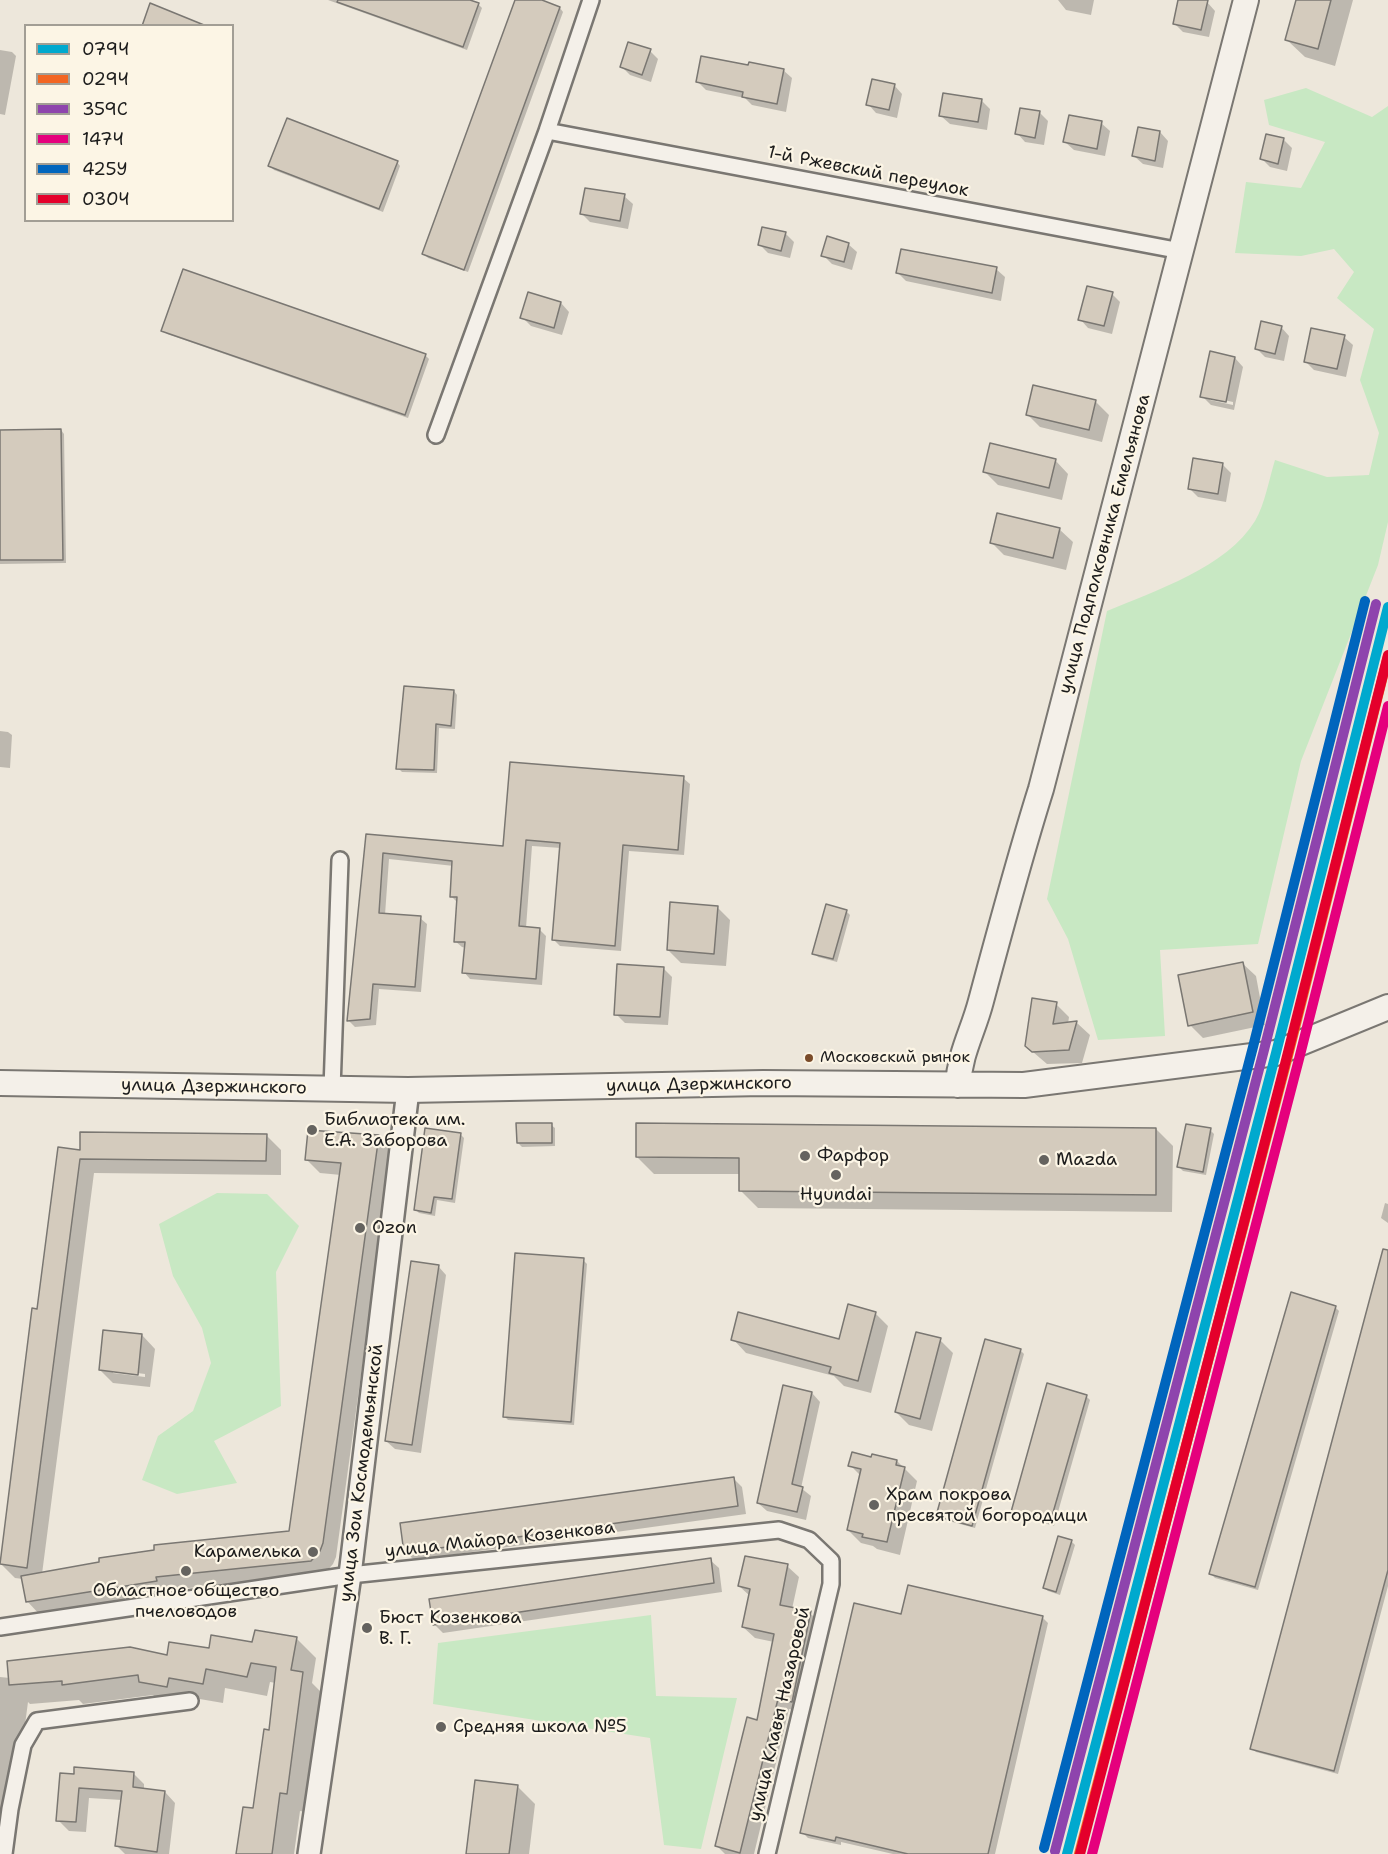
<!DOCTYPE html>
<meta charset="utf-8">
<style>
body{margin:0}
#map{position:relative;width:1388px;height:1854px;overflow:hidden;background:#ede7db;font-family:"Shantell Sans",sans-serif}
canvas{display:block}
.legend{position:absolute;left:24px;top:24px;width:210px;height:198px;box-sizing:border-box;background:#fcf5e5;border:2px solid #a29e95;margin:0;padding:8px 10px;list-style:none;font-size:18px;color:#1c1c1c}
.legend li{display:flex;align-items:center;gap:12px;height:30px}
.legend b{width:30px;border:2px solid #a29e95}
</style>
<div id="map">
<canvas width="1388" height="1854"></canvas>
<ul class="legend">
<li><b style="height:8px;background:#00a9ce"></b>079Ч</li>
<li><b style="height:8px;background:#f26522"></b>029Ч</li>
<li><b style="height:8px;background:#8e44ad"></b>359С</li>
<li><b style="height:8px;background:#e5007d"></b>147Ч</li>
<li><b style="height:8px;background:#0065bd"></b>425У</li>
<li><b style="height:8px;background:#e4002b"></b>030Ч</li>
</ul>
</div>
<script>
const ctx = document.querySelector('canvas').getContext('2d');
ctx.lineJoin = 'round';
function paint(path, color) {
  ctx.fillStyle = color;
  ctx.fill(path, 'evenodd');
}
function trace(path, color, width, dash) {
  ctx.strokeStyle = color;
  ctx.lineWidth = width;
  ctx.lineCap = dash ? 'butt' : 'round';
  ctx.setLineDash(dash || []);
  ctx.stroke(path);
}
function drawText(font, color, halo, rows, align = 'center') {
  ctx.font = font + ' "Shantell Sans",sans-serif';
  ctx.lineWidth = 4.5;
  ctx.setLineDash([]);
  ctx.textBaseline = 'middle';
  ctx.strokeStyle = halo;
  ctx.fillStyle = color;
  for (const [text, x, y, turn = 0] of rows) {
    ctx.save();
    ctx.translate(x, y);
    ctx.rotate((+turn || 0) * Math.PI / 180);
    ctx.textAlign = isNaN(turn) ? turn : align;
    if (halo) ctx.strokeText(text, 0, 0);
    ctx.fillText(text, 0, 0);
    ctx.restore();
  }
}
const green = new Path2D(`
 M1306 88 1372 117 1388 106V522L1378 565 1301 761 1258 944 1160 950 1165 1036 1098 1040 1068 939 1047 899 1107 611C1155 591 1227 567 1255 521 1265 504 1269 479 1275 460L1327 477 1369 475 1379 433 1360 380 1374 329 1337 298 1354 272 1334 249 1301 256 1235 253 1246 182 1301 188 1325 142 1269 125 1264 100Z
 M217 1193 267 1194 299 1226 276 1272 281 1406 214 1441 237 1483 177 1494 142 1480 158 1436 193 1411 211 1363 202 1328 173 1276 159 1224Z
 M651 1615 656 1696 737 1698 701 1849 664 1845 650 1738 433 1704 438 1643Z`);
const shadow = new Path2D(`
 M328 0H466L478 4 482 8 467 50Z
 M517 0H538L560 8 563 12 468 272 428 258 424 254Z
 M1058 0H1094L1091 15 1066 10Z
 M1180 0 1207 2 1215 11 1209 37 1183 32 1174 23Z
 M1298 0H1353L1335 66 1305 57 1287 40Z
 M0 50 12 52 16 56 5 115 0 114Z
 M650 51 658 59 651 82 630 75 622 67Z
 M750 67 783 70 792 78 786 112 752 105 745 98 706 90 698 82Z
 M894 85 902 94 897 118 876 113 868 104Z
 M981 100 990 109 987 130 950 124 941 116Z
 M1021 109 1040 113 1048 121 1044 145 1025 142 1017 133Z
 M1101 123 1110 131 1105 156 1074 150 1065 142Z
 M1160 132 1168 141 1163 168 1143 164 1134 156Z
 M1283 139 1292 148 1287 171 1270 167 1262 159Z
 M397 162 400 166 383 212 274 170 270 166Z
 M624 196 633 204 628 229 590 222 582 214Z
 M785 233 794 242 790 258 768 253 760 245Z
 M848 244 857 252 852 270 832 264 823 255Z
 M996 269 1005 277 1001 301 906 281 898 273Z
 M1112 294 1120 302 1112 334 1088 328 1080 319Z
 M561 303 569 312 562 335 531 326 522 317Z
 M1281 327 1289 336 1284 361 1265 357 1257 349Z
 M163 330 425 355 429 359 408 418 167 334Z
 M1344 337 1353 345 1346 377 1314 370 1305 361Z
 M1235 358 1243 367 1234 410 1211 405 1202 396ZM1210 397 1233 402V405L1210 400Z
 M1034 387 1096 402 1109 415 1102 442 1040 427 1027 414Z
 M61 430 64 434 66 563 0 564V431Z
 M1055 460 1068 474 1062 500 998 485 985 472Z
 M1222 464 1231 473 1226 502 1198 497 1190 489Z
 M1059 529 1073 542 1066 570 1004 555 991 542Z
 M454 691 457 695 455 729 439 728 437 773 402 772 398 768Z
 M0 731 8 732 12 735 10 768 0 767Z
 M683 778 690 784 684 855 629 851 621 951 560 946 554 940 561 848 532 846 526 928 539 929 546 936 542 985 470 979 464 972 466 948 462 947 455 941 458 903 451 896 454 866 389 859 385 915 420 918 427 924 421 992 379 989 376 1025 355 1027 348 1020 368 835 504 848Z
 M717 907 730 920 726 966 681 963 668 950Z
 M846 911 850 915 837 962 818 957 814 953Z
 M1242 963 1256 976 1265 1025 1203 1038 1190 1025Z
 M664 969 672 977 668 1025 625 1023 616 1014Z
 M1056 1004 1069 1017 1068 1024 1077 1023 1090 1035 1082 1063 1047 1064 1026 1046Z
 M551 1125 555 1128V1146L522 1147 518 1143Z
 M1156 1129 1173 1146 1172 1212 758 1208 741 1191V1174H654L637 1157Z
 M1210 1130 1214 1134 1206 1175 1183 1171 1179 1167Z
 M460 1134 464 1138 455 1203 437 1200 435 1216 419 1213 416 1210Z
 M266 1135 281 1150V1175L94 1173 42 1574 291 1532 341 1175 320 1173 306 1159 379 1136 392 1149 336 1557 333 1564 324 1574 169 1590V1594L40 1615 27 1601 23 1579 15 1578 0 1563 39 1311 81 1151Z
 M1385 1203 1388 1204V1223L1381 1218Z
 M583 1260 587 1264 574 1425 508 1420 504 1416Z
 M438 1266 446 1275 421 1453 395 1449 386 1441Z
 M1388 1269V1586L1338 1774 1256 1752 1252 1748Z
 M1335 1307 1339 1311 1258 1590 1215 1578 1211 1574Z
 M875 1313 888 1326 871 1393 844 1386 834 1376 746 1353 733 1339 840 1340Z
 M142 1335 155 1349 150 1387 113 1383 100 1370ZM113 1370 145 1374V1377L113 1373Z
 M940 1340 953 1353 932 1431 909 1425 896 1412Z
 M1020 1350 1024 1354 975 1528 941 1519 938 1515Z
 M812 1393 820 1402 801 1488 811 1496 806 1520 767 1511 758 1503Z
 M1086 1396 1090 1400 1054 1526 1016 1515 1013 1511Z
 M872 1458 897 1461 917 1481 900 1555 877 1549 873 1546 861 1543 848 1530 861 1476 850 1465Z
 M733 1478 742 1487 746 1514 414 1560 406 1552Z
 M1071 1541 1075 1545 1060 1595 1048 1591 1044 1588Z
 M710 1560 719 1568 722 1592 443 1633 434 1624Z
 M787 1566 799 1577 792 1609 810 1613 821 1624 803 1712 789 1709 754 1854H725L717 1846 758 1721 774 1642 755 1638 743 1627 750 1596 739 1586Z
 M902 1615 1042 1617 1048 1623 995 1854H893L841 1842V1845L808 1838 802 1832Z
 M296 1638 316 1658 312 1683 322 1693 306 1812 300 1811 294 1854H237L254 1810 270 1732 276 1683 270 1682 267 1696 225 1688 223 1703 188 1697 160 1702 153 1695 83 1704 79 1700 30 1704 28 1702 8 1854H0V1677L10 1678Z
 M133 1773 144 1784V1790L165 1792 175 1803 169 1854H125L117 1846 122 1800 89 1798 86 1832 69 1831 58 1820 62 1774Z
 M477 1781 518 1787 535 1804 529 1854H467Z`);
const building = new Path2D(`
 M338 0H470L479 3 463 47 337 2Z
 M515 0H542L560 7 464 270 422 254Z
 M1178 0H1208L1201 30 1173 24Z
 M1296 0H1331L1318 49 1285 40Z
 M150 3 204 25V26H142Z
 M628 42 651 49 642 75 620 67Z
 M701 56 748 65 749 62 784 69 777 104 742 97 743 92 696 82Z
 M872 79 895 84 889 110 866 105Z
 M943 93 982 99 978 122 939 116Z
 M1020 108 1040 111 1035 138 1015 134Z
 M1069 115 1102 121 1097 149 1063 142Z
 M287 118 398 161 379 209 268 166Z
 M1138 127 1160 131 1155 161 1132 156Z
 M1266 134 1284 138 1278 164 1260 159Z
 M585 188 625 194 620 221 580 214Z
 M762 227 786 232 781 251 758 245Z
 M827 236 849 243 844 262 821 256Z
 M901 249 997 267 992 293 896 273Z
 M183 269 426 354 405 415 161 331Z
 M1087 286 1113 292 1104 326 1078 320Z
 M528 292 561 302 554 328 520 318Z
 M1261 321 1282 326 1275 354 1255 349Z
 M1311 328 1345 335 1337 369 1304 362Z
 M1210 351 1235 357 1226 402 1200 397Z
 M1033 385 1096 400 1089 430 1026 415Z
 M61 429 63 560H0V430Z
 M990 443 1056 459 1049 488 983 472Z
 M1193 458 1223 463 1218 494 1188 489Z
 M997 513 1060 528 1053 558 990 543Z
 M404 686 454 690 451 726 436 724 434 770 396 769Z
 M510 762 684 776 678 850 623 845 615 946 552 940 560 843 526 840 519 926 540 928 536 979 462 973 465 942H454L457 897H450L452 861 383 853 379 913 421 916 415 987 373 984 370 1019 347 1021 366 834 503 846Z
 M670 902 718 906 714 954 667 950Z
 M826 904 847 910 833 959 812 954Z
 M1243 962 1253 1012 1188 1026 1178 975Z
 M617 964 664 967 660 1017 614 1015Z
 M1032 998 1057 1002 1053 1024 1077 1021 1069 1050 1032 1052 1025 1046Z
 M516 1123H552V1143H517Z
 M636 1123 1156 1128V1195L739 1191V1158L636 1157Z
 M1186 1124 1211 1128 1203 1172 1177 1167Z
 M425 1128 461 1133 452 1199 434 1197 431 1213 414 1210Z
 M308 1130 379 1135 323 1543 320 1551 311 1561 156 1577 157 1581 26 1602 21 1576 99 1562V1558L154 1550V1545L289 1531 341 1163 305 1160Z
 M80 1132 267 1134 266 1161 80 1159 27 1568 0 1564 32 1308 37 1309 58 1147 80 1150Z
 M1383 1249 1388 1250V1570L1334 1771 1250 1749Z
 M515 1253 584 1258 571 1422 503 1417Z
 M411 1261 439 1265 412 1445 385 1441Z
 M1291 1292 1336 1306 1255 1587 1209 1574Z
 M848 1304 876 1312 858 1381 829 1373 831 1367 731 1340 738 1312 839 1339Z
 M103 1330 142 1334 138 1375 99 1370Z
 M916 1332 941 1338 920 1419 895 1412Z
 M985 1339 1021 1349 972 1526 936 1516Z
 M1047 1383 1087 1395 1050 1523 1011 1512Z
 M783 1385 812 1392 792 1484 803 1487 797 1512 757 1503Z
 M852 1452 871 1457 872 1454 897 1460 896 1465 905 1467 887 1542 862 1537 863 1534 847 1530 861 1469 848 1466Z
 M734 1477 738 1506 404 1553 400 1523Z
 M1058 1536 1072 1540 1056 1592 1043 1588Z
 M745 1556 788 1564 780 1605 811 1611 792 1702 778 1699 740 1853 715 1846 747 1717 757 1720 774 1634 742 1627 750 1589 738 1586Z
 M711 1558 714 1583 433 1625 429 1599Z
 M908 1585 1043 1616 988 1854H908L836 1837 835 1841 800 1833 854 1603 901 1614Z
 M255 1630 297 1637 291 1670 303 1672 287 1794 280 1793 272 1854H236L243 1807 253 1808 264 1729 269 1730 276 1667 251 1663 247 1677 206 1669 203 1684 169 1678 167 1687 139 1682 138 1675 62 1685V1681L9 1685 7 1661 130 1647 167 1655 169 1642 209 1648 211 1635 252 1642Z
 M74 1767 134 1772 133 1787 165 1791 157 1852 115 1846 122 1791 79 1788 76 1822 56 1821 60 1773 74 1774Z
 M475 1780 518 1785 509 1854H466Z`);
const street = new Path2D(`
 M547 131 1181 251
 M436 435 547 131 591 0
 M332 1089 340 860
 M0 1627 350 1575 779 1530 809 1540 831 1561V1584L767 1854
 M4 1854 10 1809 23 1745 37 1721 190 1701`);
const secondary = new Path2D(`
 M309 1854 350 1575 408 1090`);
const primary = new Path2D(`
 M0 1083 408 1090 763 1083 1024 1085 1276 1053 1388 1007
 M958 1085C960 1052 973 1032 981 1001 1000 930 1019 859 1041 789L1246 0`);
const rail1 = new Path2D(`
 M1067 1854 1276 1053 1388 607`);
const rail2 = new Path2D(`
 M1079 1854 1288 1056 1388 656`);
const rail3 = new Path2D(`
 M1055 1851 1264 1050 1376 604`);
const rail4 = new Path2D(`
 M1092 1854 1299 1059 1388 706`);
const rail5 = new Path2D(`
 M1044 1848 1253 1047 1365 601`);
const rail6 = new Path2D(`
 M1080 1854 1283 1072 1388 655`);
const markers = [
 [809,1058,5,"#7a4b2a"],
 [312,1130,6,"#65635f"],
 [805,1156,6,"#65635f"],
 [1044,1160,6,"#65635f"],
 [836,1175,6,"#65635f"],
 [360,1228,6,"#65635f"],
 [874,1505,6,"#65635f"],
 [313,1552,6,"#65635f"],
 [186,1571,6,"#65635f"],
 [367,1628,6,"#65635f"],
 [441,1727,6,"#65635f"]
];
const busNames = [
 ["Московский рынок",820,1058]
];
const streetNames = [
 ["1-й Ржевский переулок",868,172,11],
 ["улица Подполковника Емельянова",1105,544,-75],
 ["улица Дзержинского",699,1085,-1],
 ["улица Дзержинского",214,1087,1],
 ["улица Зои Космодемьянской",362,1473,-83],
 ["улица Майора Козенкова",500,1540,-6],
 ["улица Клавы Назаровой",780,1714,-77]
];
const poiNames = [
 ["Библиотека им.",324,1120],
 ["Е.А. Заборова",324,1141],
 ["Фарфор",817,1156],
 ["Mazda",1056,1160],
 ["Hyundai",836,1195,"center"],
 ["Ozon",372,1228],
 ["Храм покрова",886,1495],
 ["пресвятой богородици",886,1516],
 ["Карамелька",301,1552,"right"],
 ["Областное общество",186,1591,"center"],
 ["пчеловодов",186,1612,"center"],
 ["Бюст Козенкова",379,1618],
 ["В. Г.",379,1639],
 ["Средняя школа №5",453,1727]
];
paint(green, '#c8e8c3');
paint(shadow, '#0003');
paint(building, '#d4cbbd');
trace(building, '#7a7772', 1.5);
trace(street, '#7a7772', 20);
trace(secondary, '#7a7772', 26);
trace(primary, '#7a7772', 28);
trace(street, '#f4f0e9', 15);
trace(secondary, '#f4f0e9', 21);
trace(primary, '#f4f0e9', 24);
trace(rail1, '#00a9ce', 10);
trace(rail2, '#f26522', 10);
trace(rail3, '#8e44ad', 10);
trace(rail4, '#e5007d', 10);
trace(rail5, '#0065bd', 10);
trace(rail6, '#e4002b', 10);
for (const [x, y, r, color] of markers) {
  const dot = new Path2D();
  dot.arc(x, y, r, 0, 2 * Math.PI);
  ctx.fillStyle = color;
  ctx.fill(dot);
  trace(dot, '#fcf5e5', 2);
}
drawText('16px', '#1c1c1c', '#fcf5e5', busNames, 'left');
drawText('18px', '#1c1c1c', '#fcf5e5', streetNames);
drawText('18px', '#1c1c1c', '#fcf5e5', poiNames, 'left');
</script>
